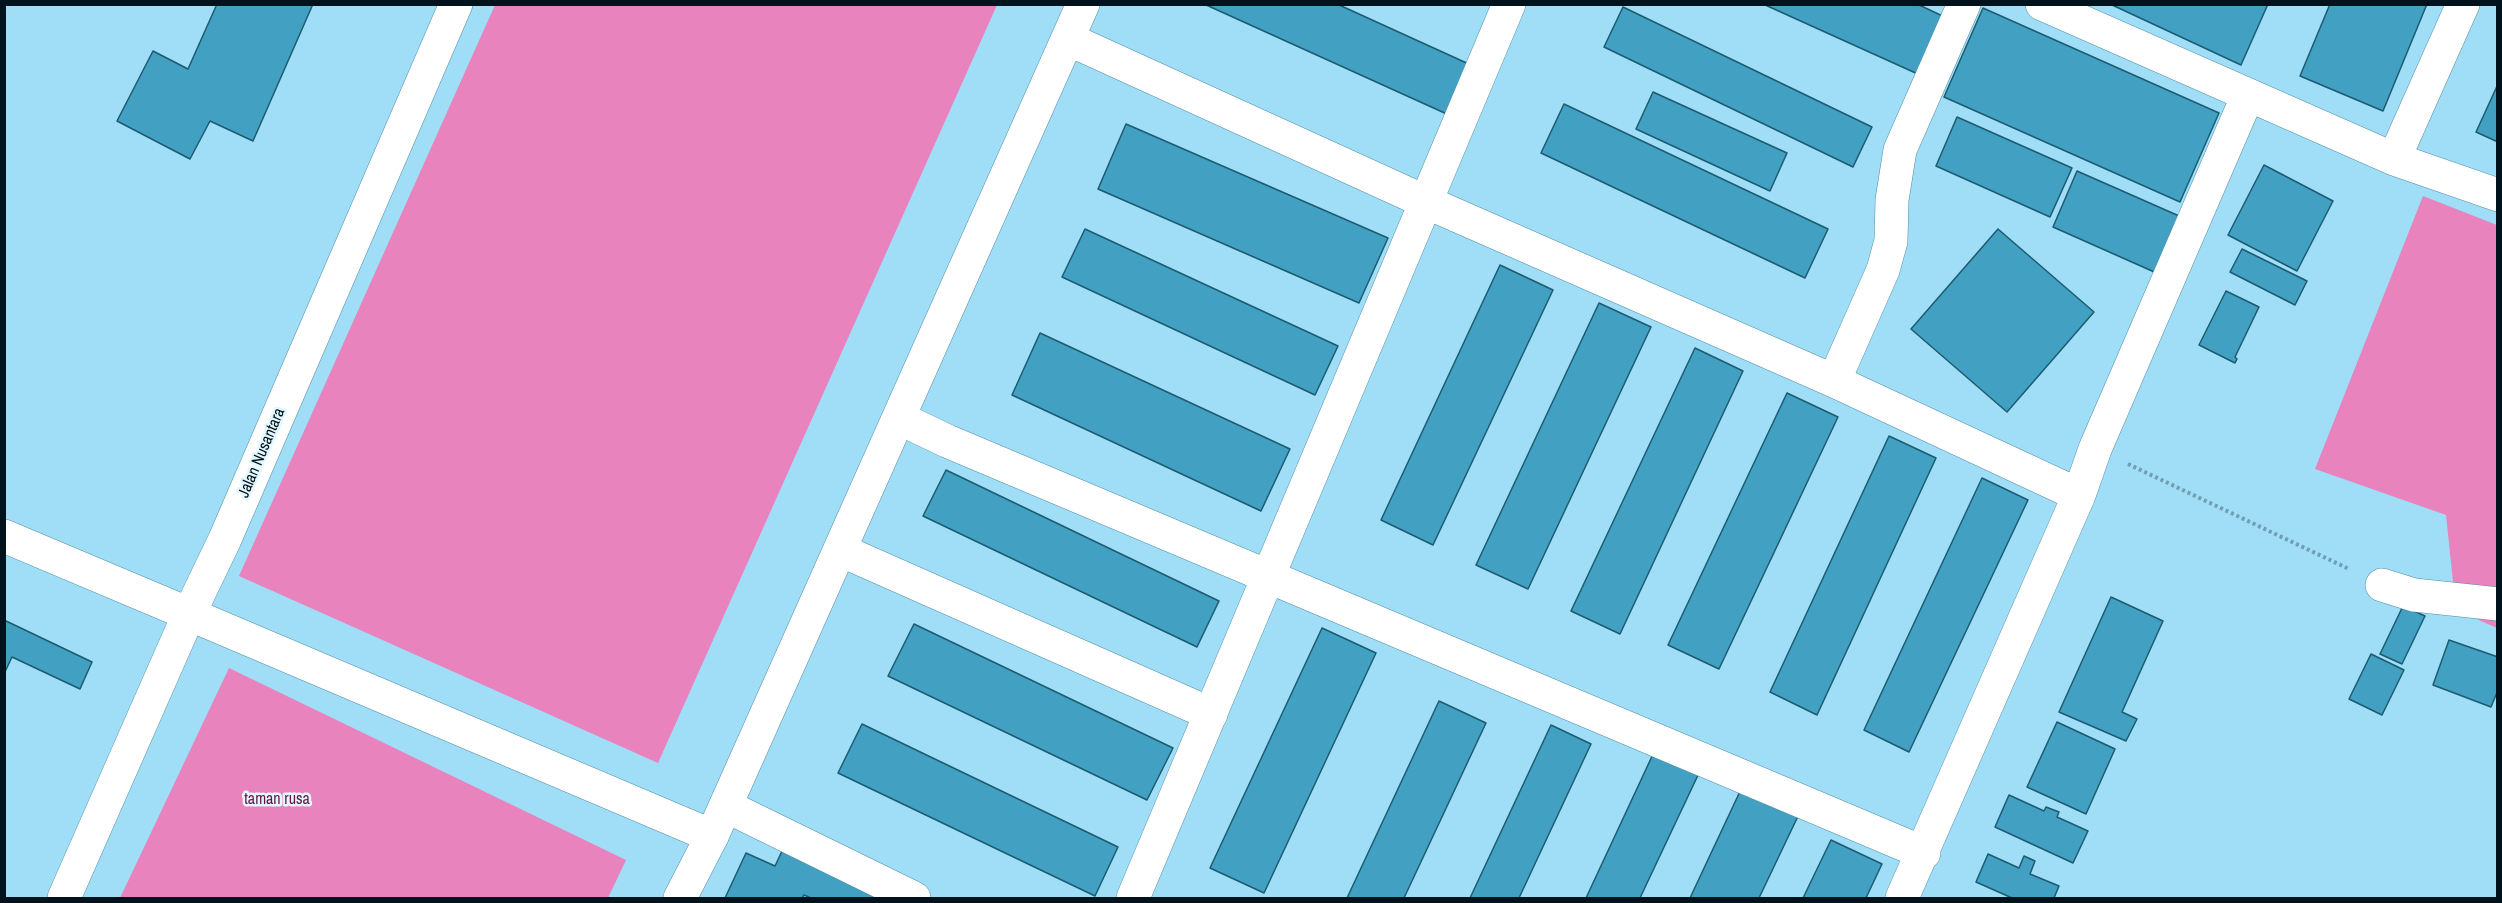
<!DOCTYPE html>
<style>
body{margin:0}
#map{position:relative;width:2502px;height:903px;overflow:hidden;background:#a0ddf6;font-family:"Archivo Narrow",sans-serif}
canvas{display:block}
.frame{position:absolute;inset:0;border:6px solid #00131c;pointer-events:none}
</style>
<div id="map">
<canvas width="2502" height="903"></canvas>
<div class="frame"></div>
</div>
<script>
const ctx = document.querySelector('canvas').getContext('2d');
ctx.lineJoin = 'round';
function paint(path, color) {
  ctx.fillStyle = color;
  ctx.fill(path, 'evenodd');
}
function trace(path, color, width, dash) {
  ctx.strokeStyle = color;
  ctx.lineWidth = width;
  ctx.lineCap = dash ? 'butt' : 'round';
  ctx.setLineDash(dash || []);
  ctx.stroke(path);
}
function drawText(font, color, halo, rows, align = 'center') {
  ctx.font = font + ' "Archivo Narrow",sans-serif';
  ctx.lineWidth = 5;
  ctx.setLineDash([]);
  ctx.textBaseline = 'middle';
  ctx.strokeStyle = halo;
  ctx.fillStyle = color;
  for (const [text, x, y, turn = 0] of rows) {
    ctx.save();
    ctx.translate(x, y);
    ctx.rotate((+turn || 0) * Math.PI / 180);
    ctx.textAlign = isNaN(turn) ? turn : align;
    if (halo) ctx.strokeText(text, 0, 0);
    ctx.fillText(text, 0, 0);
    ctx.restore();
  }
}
const green = new Path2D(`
 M495 5H997L658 763 239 576Z
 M2423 196 2497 225V628L2456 610 2446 515 2315 469Z
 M229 668 626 860 608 898H120Z`);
const building = new Path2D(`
 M217 4H313L253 141 210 121 190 159 117 121 153 51 188 69Z
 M1204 4H1337L1471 65 1449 115Z
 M1763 4H1917L1951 20 1920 75Z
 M2110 4H2268L2241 65Z
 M2330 4H2427L2383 111 2300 76Z
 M1623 7 1872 127 1853 167 1604 47Z
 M1983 8 2219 113 2180 202 1944 97Z
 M2498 84V142L2476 132Z
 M1653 92 1787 153 1770 191 1636 129Z
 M1564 104 1828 229 1805 278 1541 153Z
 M1957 117 2072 168 2050 217 1936 166Z
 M1126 124 1388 238 1359 303 1098 189Z
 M2264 165 2333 201 2297 271 2228 235Z
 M2077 171 2186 219 2161 275 2053 227Z
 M1085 229 1338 346 1315 395 1062 277Z
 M1998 229 2094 312 2007 412 1911 329Z
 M2242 249 2307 281 2295 305 2230 272Z
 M1500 265 1553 290 1433 545 1381 520Z
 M2226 291 2259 307 2235 357 2237 359 2235 363 2199 345Z
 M1599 303 1651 327 1528 589 1476 565Z
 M1040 333 1290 449 1261 511 1012 395Z
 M1695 348 1743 371 1620 634 1571 611Z
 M1787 393 1838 417 1719 669 1668 645Z
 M1889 436 1936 458 1817 715 1770 692Z
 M946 470 1219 601 1197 647 923 516Z
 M1982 478 2028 500 1909 752 1864 730Z
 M2111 597 2163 621 2122 712 2137 719 2126 741 2059 712Z
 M2403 606 2425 616 2402 664 2380 654Z
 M4 620 92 662 80 689 12 657 4 674Z
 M914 624 1173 748 1147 800 888 676Z
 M1322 628 1376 653 1264 893 1210 868Z
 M2449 640 2498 657V690L2491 707 2433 685Z
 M2371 654 2404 670 2382 715 2349 699Z
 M1439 701 1486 723 1404 898H1347Z
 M2057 722 2115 749 2086 814 2027 787Z
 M862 724 1118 847 1095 896 838 773Z
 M1551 725 1591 744 1519 898H1470Z
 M1654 752 1699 773 1640 898H1586Z
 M1743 785 1800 812 1759 898H1690Z
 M2009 795 2044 811 2046 807 2059 812 2057 817 2088 831 2073 863 1995 827Z
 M1831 840 1882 864 1866 898H1803Z
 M784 847 878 892 875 898H811L804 895 802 898H725L746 853 775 866Z
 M1988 854 2019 868 2024 856 2035 861 2030 874 2059 886 2054 898H2012L1976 882Z`);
const path = new Path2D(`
 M2128 464 2349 569`);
const minor = new Path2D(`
 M2042 4 2394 159 2498 195
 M1068 39 1426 202 1834 381 2079 495
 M2394 159 2463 4
 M1834 381 1883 270 1891 241 1892 200 1900 150 1964 4
 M899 418 947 441 1924 853
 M4 536 189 614 225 539 456 4
 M840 550 1211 714
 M2382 585 2414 595 2498 604
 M726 806 914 898
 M680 898 712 836
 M1133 898 1509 4
 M1902 898 2079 495 2095 449 2248 95`);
const secondary = new Path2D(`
 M64 898 189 614 712 836 1083 4`);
const streetNames = [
 ["Jalan Nusantara",262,453,-67]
];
const parkNames = [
 ["taman rusa",277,800]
];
paint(green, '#e983be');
paint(building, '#42a0c3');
trace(building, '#1c5b70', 1.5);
trace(minor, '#538fa6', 34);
trace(secondary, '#538fa6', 34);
trace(path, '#6f9fb3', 4, [3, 3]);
trace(minor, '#fff', 33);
trace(secondary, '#fff', 33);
drawText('16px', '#00131c', '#e5f7fe', streetNames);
drawText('16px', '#5f1545', '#e5f7fe', parkNames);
</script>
